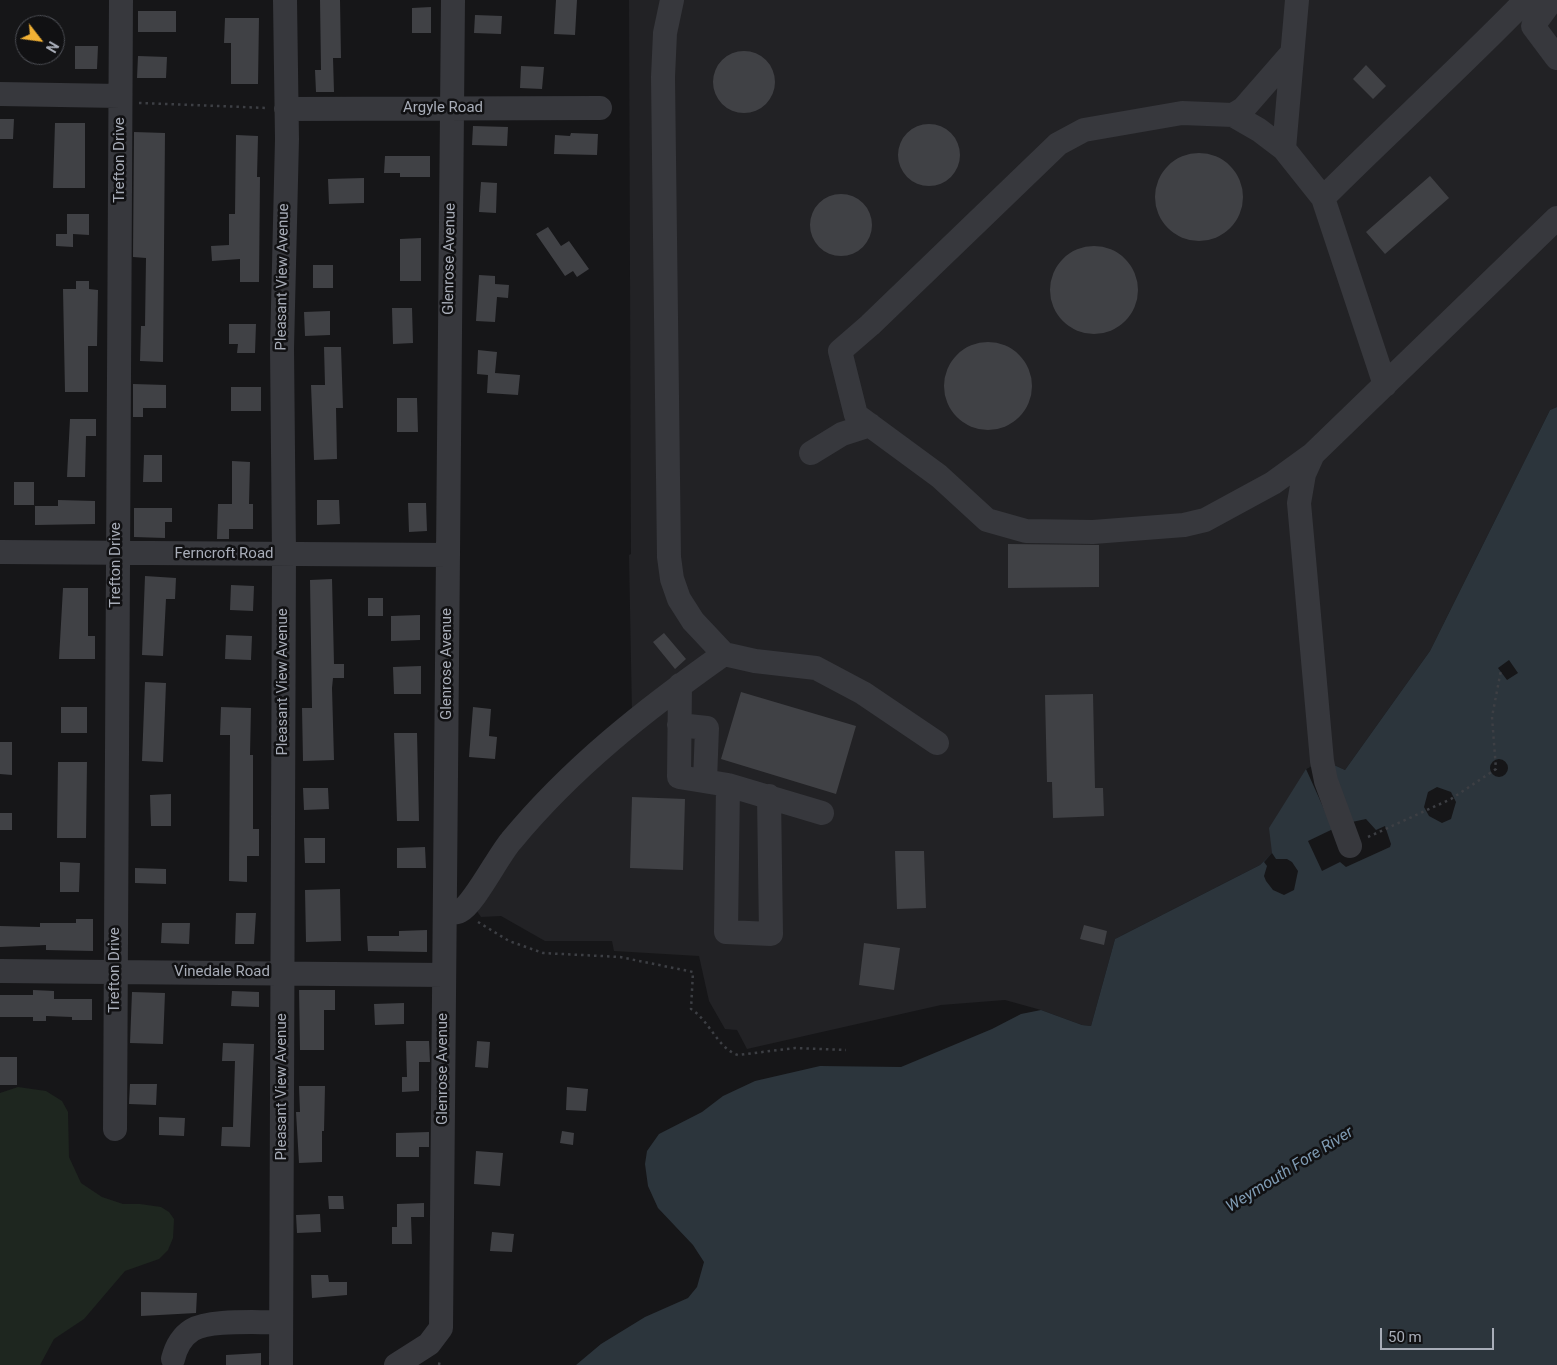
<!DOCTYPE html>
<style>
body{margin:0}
#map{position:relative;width:1557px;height:1365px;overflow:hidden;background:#161618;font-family:Roboto,sans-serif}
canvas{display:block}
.north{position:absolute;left:15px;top:15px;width:50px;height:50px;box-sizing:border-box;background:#111113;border:1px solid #4d4f55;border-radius:50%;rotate:120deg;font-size:14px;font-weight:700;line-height:20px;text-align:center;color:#a8adb8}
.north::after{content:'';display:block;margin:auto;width:18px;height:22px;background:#f2b134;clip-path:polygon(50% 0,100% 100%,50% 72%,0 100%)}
.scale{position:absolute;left:1380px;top:1328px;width:114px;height:22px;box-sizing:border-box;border:2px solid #a8adb8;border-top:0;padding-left:6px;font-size:15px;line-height:18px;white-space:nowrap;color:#a8adb8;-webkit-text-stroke:4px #111113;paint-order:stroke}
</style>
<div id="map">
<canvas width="1557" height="1365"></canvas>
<div class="north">N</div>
<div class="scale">50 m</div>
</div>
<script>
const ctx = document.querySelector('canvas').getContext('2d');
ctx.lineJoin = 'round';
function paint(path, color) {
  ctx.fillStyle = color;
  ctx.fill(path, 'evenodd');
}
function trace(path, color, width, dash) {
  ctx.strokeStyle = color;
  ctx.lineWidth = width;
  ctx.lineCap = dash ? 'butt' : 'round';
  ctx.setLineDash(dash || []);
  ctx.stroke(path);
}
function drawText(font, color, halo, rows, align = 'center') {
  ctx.font = font + ' Roboto,sans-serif';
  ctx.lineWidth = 5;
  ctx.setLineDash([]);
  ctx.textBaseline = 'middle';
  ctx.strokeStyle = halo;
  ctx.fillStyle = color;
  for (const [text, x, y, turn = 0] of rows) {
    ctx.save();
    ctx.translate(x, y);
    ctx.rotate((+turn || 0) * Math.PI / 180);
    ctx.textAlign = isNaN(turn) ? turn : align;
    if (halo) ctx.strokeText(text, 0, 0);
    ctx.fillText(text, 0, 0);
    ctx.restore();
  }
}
const built = new Path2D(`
 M629 0H1557V407L1550 410 1430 651 1345 770 1323 760 1272 853 1260 865 1115 939 1091 1026 1082 1025 1041 1010 1005 1000 941 1005 747 1049 737 1030 725 1029 709 1001 699 956 614 951 612 941H545L501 916 481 917 470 901 632 714 629 555 631 554Z`);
const green = new Path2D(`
 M18 1087 46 1091 62 1101 68 1112 69 1157 81 1183 102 1197 123 1204H140L161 1207 169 1212 174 1219 173 1238 168 1250 159 1259 125 1271 84 1319 54 1339 40 1365H0V1093Z`);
const water = new Path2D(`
 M1557 407V1365H576L601 1344 645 1317 688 1298 697 1287 704 1262 693 1245 658 1208 648 1186 645 1164 647 1151 659 1134 702 1112 723 1096 755 1081 820 1066 901 1067 992 1029 1021 1014 1041 1010 1082 1025 1091 1026 1115 939 1260 865 1272 853 1269 828 1306 769 1323 760 1345 770 1430 651 1550 410Z`);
const pier = new Path2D(`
 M1509 660 1518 673 1507 680 1498 668Z
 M1490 768a9 9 0 1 1 18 0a9 9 0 1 1-18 0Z
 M1323 760 1352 822 1366 819 1376 830 1385 826 1391 844 1390 847 1346 867 1340 862 1322 871 1308 841 1333 829 1306 769Z
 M1437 787 1451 792 1456 802 1451 819 1442 823 1429 816 1424 807 1428 792Z
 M1272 853 1276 859H1287L1292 862 1298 871 1294 890 1284 895 1273 890 1266 881 1264 876 1267 866 1264 862Z`);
const building = new Path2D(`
 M320 0H340L341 58H333L334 92H316L315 70H321Z
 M556 0H577L575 35 554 34Z
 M431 7V33H412V8Z
 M138 11H176V32H138Z
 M475 15 502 16 501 34 474 33Z
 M225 18H259L258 84H231V43H224Z
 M75 46H98L97 69H75Z
 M713 82a31 31 0 1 1 62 0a31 31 0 1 1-62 0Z
 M138 56 167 57 166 78H137Z
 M1366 65 1386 86 1373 99 1353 79Z
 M521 66 544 67 542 89 520 88Z
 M0 119H14L13 139H0Z
 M55 123H85V188H53Z
 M898 155a31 31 0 1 1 62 0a31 31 0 1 1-62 0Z
 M473 126 508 127 507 146 472 145Z
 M134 132 165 133 163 362 140 361 141 326H145L146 258 133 257Z
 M571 133 598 134 597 155 554 154 555 135 570 136Z
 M236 135 258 136 257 177H260L259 282H240V259L212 261 211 246 229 245V214H235Z
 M1155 197a44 44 0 1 1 88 0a44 44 0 1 1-88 0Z
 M385 156H430V177H400V173H384Z
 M1430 176 1449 198 1385 254 1366 232Z
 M364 178V203L329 204 328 179Z
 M481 182 497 183 496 213 479 212Z
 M810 225a31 31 0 1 1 62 0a31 31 0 1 1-62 0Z
 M67 214H89V235L73 234V247L56 246V234H67Z
 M548 227 561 246 569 241 589 269 577 277 573 271 565 276 536 234Z
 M421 238V281H400V239Z
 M1050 290a44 44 0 1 1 88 0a44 44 0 1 1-88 0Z
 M313 265H333V288H313Z
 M479 275 495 276V284L509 285 508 298 497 297 495 322 476 321Z
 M76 281H89V289L98 290 97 346H88V392H65L63 289H76Z
 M392 308H412L413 343 393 344Z
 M330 311V335L305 336 304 312Z
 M229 324H256L255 353H237L238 344H229Z
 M944 386a44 44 0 1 1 88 0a44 44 0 1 1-88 0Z
 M324 347H341L343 408H336L337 459 314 460 311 385H325Z
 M478 350 497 352 495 373 520 375 518 395 487 393 488 375 477 374Z
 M133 384 166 385V408H143V417H133Z
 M231 387H261V411H231Z
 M397 398H417L418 432H397Z
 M70 419H96V436H86L85 477H67Z
 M144 455H162V482H143Z
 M232 461 250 462 249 504H253V529H229V539H217L218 504H232Z
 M14 482H34V505H14Z
 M58 500 95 501V524L35 525V506H58Z
 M317 500H339L340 524 317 525Z
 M408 503H426L427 531 409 532Z
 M134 508H172V522H165V538L134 537Z
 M1008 544 1099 545V587L1008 588Z
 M145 576 176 578 175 599H166L163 656 142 655Z
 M332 579 334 664H344V678H333L332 688 334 760 303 761 302 708H312L310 580Z
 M231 585 254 586 253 611 230 610Z
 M63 588H88V636H95V659H59Z
 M368 598H383V616H368Z
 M420 615V640L391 641V616Z
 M664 633 686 659 675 669 653 642Z
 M226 635 252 636 251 660 225 659Z
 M421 666V694H394L393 667Z
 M145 682 166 683 163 762 142 761Z
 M741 692 856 726 836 794 721 759Z
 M1093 694 1095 788H1103L1104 816 1053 818 1052 782H1047L1045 695Z
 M61 707H87V733H61Z
 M221 707 251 708 250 755H253V829H259V856H247V882L229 881 230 735H220Z
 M473 707 491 709 489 736 497 737 495 759 469 757Z
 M394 733H417L419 821H397Z
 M0 742H12V775L0 774Z
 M58 762H87L86 838H57Z
 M303 788H328L329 809 304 810Z
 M171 794V826H151L150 795Z
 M632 797 685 799 683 870 630 868Z
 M0 813H12V830H0Z
 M304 838H325V863H305Z
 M425 847 426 868H397V848Z
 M895 851H924L926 908 897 909Z
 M60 862 80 863 79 892H60Z
 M135 868 166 869V884L135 883Z
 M340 889 341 941 306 942 305 890Z
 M236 913H256L254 944H235Z
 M76 919H93V951L46 950V945L0 947V926L40 927V923H76Z
 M162 923H190L189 944 161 943Z
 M1084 925 1107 931 1104 945 1080 939Z
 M427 930V952L368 951 367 936H399V931Z
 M864 943 900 948 894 990 859 985Z
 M33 990 54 991V999H92V1020H72V1017L46 1016V1021H33V1017H0V995H33Z
 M299 990H335V1010H324V1050H300Z
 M232 991 259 992V1007L231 1006Z
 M132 992 165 993 163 1044 130 1043Z
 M404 1003V1024L375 1025 374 1004Z
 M406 1041H429L430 1062H419V1091L402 1092V1077H407Z
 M477 1041 490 1042 488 1068 475 1067Z
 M223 1043 254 1044 250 1147 221 1146 222 1127H233L235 1061H222Z
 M0 1057H17V1085H0Z
 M130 1084H157L156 1105 129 1104Z
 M299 1086H325L324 1131H322V1162L299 1163 296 1112H300Z
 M567 1087 588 1089 586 1111 566 1110Z
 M159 1117 185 1118 184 1136 159 1135Z
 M562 1131 574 1133 573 1145 560 1143Z
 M429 1132V1147H419V1157H396V1133Z
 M476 1151 503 1153 500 1186 474 1184Z
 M328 1196H343L344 1209H329Z
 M424 1203V1217H411L412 1244H392V1227H397V1204Z
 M320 1214 321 1232 297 1233 296 1215Z
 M492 1232 514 1234 512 1252 490 1251Z
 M311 1275H328L329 1282H347V1295L312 1298Z
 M141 1292 197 1293 196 1313 141 1316Z
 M261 1353V1365H226V1355Z`);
const path = new Path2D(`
 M139 103 268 108
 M1368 837 1451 799 1496 769 1492 717 1501 670
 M478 922 509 941 543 953 620 957 693 972 691 1009C710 1021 717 1048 738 1055L795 1048 846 1050
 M439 1365 440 1359`);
const minor = new Path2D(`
 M672 0 665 33 663 77 669 557 672 579 679 599 693 621 724 654 755 661 816 668 863 693 937 743
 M1297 0 1284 149 1323 198 1385 385
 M1552 0 1533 26 1557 58
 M0 94 120 96
 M286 109 600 108
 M1233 115 1244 108 1292 53
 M1284 149 1259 130 1233 115 1182 113 1084 130 1058 144 870 325 840 351 856 415 939 476 987 520 1026 531 1093 532 1184 525 1205 520 1273 483 1313 454
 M1323 198C1390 131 1460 68 1526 0
 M811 453 842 434 870 425
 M0 552 448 555
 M680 685 679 777 728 785 726 932 771 934 769 796
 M679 725 707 728 705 781
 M728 785 822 813
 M1350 846 1326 781 1322 761 1299 503 1304 474 1313 454 1557 218
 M445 913C450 913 455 914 460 911 474 904 498 856 511 841 572 767 646 709 724 654
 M0 971 444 975
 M115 1129 121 0
 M173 1359C176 1347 181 1337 192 1330 210 1319 259 1323 281 1322
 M281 1365 284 554 282 348 287 139 285 0
 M396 1365 429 1344 441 1328 453 0`);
const streetNames = [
 ["Argyle Road",443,108],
 ["Trefton Drive",120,160,-90],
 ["Glenrose Avenue",450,259,-89],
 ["Pleasant View Avenue",283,277,-89],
 ["Ferncroft Road",224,554],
 ["Trefton Drive",116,565,-90],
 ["Glenrose Avenue",447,664,-90],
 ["Pleasant View Avenue",283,682,-90],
 ["Trefton Drive",115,970,-90],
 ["Vinedale Road",222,972],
 ["Glenrose Avenue",443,1069,-90],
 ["Pleasant View Avenue",282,1087,-90]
];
const waterNames = [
 ["Weymouth Fore River",1290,1170,-32]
];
paint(built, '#222225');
paint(green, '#1e261f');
paint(water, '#2c353c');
paint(pier, '#161618');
paint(building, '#404145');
trace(path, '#3d3f44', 2.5, [2.5, 4]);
trace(minor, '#37383d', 24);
drawText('15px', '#a8adb8', '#111113', streetNames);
drawText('italic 16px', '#7f9bb3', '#111113', waterNames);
</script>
